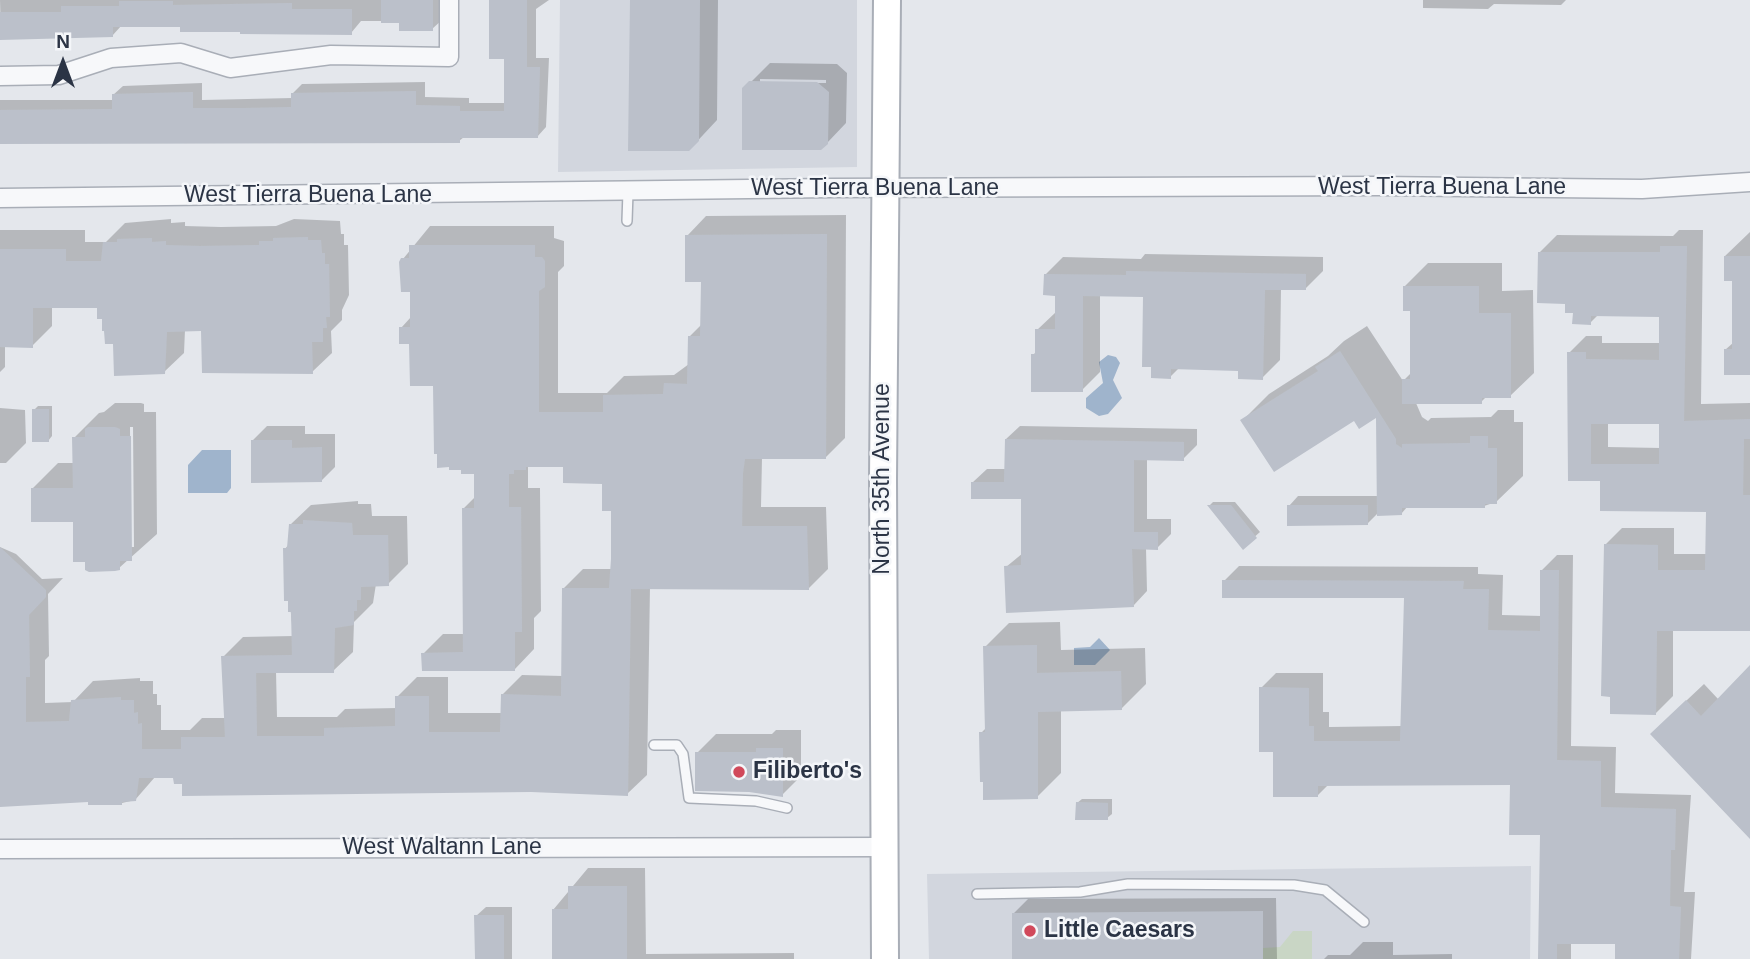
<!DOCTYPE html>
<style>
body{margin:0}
#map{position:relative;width:1750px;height:959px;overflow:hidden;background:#e4e7ec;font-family:Helvetica,sans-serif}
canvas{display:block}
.north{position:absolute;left:28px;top:28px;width:70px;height:70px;-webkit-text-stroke:5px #f4f6f9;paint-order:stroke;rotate:0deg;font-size:19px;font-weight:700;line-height:28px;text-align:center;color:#2b3445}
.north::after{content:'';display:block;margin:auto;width:24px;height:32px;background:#2b3445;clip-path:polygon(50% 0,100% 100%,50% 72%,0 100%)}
</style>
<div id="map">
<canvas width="1750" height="959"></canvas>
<div class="north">N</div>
</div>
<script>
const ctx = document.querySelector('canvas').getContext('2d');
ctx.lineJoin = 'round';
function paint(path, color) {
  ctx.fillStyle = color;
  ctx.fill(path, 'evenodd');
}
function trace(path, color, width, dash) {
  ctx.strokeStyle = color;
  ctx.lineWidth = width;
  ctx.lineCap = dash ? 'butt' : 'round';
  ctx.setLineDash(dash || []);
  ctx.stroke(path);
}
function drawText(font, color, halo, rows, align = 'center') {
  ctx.font = font + ' Helvetica,sans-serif';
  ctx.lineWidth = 5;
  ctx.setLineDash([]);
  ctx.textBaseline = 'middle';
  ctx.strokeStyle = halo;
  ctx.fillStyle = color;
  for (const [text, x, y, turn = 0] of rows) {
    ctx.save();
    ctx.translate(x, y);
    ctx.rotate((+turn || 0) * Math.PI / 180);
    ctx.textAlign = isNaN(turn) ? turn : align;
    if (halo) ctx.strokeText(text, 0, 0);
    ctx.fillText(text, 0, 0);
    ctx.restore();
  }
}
const built = new Path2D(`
 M560 0H857V167L558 172Z
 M1531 866 1530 959H929L927 874Z`);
const green = new Path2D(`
 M1293 931H1312V959H1263V948L1280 947Z`);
const water = new Path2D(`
 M1108 355 1116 357 1120 363 1113 380 1122 398 1108 414 1099 416 1086 408V398L1103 383 1099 362Z
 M202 450H231V488L227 493H188V465Z
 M1099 638 1110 650 1095 665H1074V648L1090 647Z`);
const shadow = new Path2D(`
 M0 0H441L442 20 432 29 401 21H361L351 33 122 25 112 36 1 38Z
 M490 0H549L536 9V58H549L546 127 537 137H464L459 141 0 143V100H113V95L123 86 202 83V100L292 98V94L302 84 425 82V97L469 98V103H506V58Z
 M632 0H718L717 120 689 150Z
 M1423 0H1566L1561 5 1494 4 1488 9 1423 8Z
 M770 63 837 64 847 73 846 123 827 143 744 89ZM760 79 826 80V83H760Z
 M846 215 845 438 825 458H762L761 507H826L828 569 808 589 650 587 647 775 627 794 184 782 175 777H155L135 800 122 803 89 800 0 805V547L16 554 42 579 63 578 48 594 49 656 45 660V703L73 702 93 681 140 678V681H153V694H157V705H161V730H190L202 718H226L223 657 243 637 293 636 285 549 289 544 291 524 311 505 358 501V504H371L372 516H407L408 564 388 584H376L373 603 354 622 353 652 333 671H276L277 717H337L345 709 397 708V697L417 677H448V713H502V695L522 675 563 676V589L583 569H611L613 509 604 482 565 465 528 467V488H540L541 611 534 618V649L515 669 423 654 443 634H465L464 508 476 496V473L435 384 401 328 411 317V290L403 259 430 226H554V238L564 241V266L558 272V393H607L624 376 674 375 689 364V337L702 324 703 280 687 236 706 216Z
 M171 219V223L185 222V226L221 227 276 226 294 219 340 221 341 234H344V245H348L349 295 342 310V320L331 331 332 353 312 372 203 329 185 330 184 353 164 372 115 342 99 306H52V326L32 346H5V367L0 372V230H85V242H106L125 223Z
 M1679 230H1703L1701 404 1750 403V630L1673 629V696L1656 713 1605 545 1622 528H1674V554H1707L1708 510 1602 479H1569V353L1586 336H1602V343H1661V315H1598L1590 323 1567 302 1540 252 1557 235 1673 236ZM1608 422H1661V448L1608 447Z
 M1750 232V373L1725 350 1734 342V279L1725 256Z
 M1145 254 1323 257V271L1305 289 1281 288 1280 360 1262 378 1239 369 1179 368 1170 377 1145 295 1100 294V372L1082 390 1033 355 1037 351V330L1056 312V294L1045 275 1063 257 1141 259Z
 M1428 263H1502V291L1533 290 1534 373 1510 396H1487L1481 402 1416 403 1422 417 1428 421 1431 418 1491 417 1498 410H1514V422H1523V476L1496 502 1484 506H1408L1401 514H1377L1367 524 1289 506 1298 496H1378V415L1354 418 1243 420 1269 394 1328 356 1344 341 1367 326 1403 381 1412 372V309L1404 287Z
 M115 403H141L144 404V412H156L157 534 119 568 75 520 33 488 58 463H74V438L99 413 104 412ZM130 427H133L134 547H131Z
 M38 406H52V436L48 441 34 410Z
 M0 408 25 410 26 443 6 463H0Z
 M267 426H305V434H335V467L321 481 252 441Z
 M1020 426 1197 429V445L1183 459 1147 458V519H1171V534L1157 548H1146L1147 591 1134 605 1006 567 1023 553V497L973 482 987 469H1006V439Z
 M1213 502H1235L1260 532 1243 547 1209 506Z
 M1557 555H1573L1571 746 1616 747 1615 793 1691 795 1684 892H1695L1691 959H1617V942H1571V959H1540L1542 833 1511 783 1329 784 1318 795 1274 750 1261 688 1276 673H1323V712H1329V727L1402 726 1406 597 1224 581 1239 566 1478 567V574L1503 575 1502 615 1542 616V570Z
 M1060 622 1061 650 1145 648 1146 684 1122 708 1061 709V773L1037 797 981 733 986 728 985 647 1009 623Z
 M1750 668V836L1669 717 1704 684 1719 700Z
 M776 730H801V776L782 795 697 753 716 734H772Z
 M1082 799H1112V814L1107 818 1077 803Z
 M588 868H645L646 954 794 953V959H554L553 910Z
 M1276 898 1277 959H1014V913L1028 899Z
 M486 907H512V959H476V916Z
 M1363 942H1393V955L1452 954V959H1324L1328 955H1350Z`);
const building = new Path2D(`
 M381 0H433V31H399V23H381Z
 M489 0H527V67H540L538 138H460V143L0 144V110L112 109V94L193 92V108H245L291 107V93L416 91V105L460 106V111H504V59H489Z
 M630 0H700L699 141 689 151H628Z
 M119 1H173V5L292 3V9H352V35L240 34V32H180V27H113V37L0 40V12H61V6H119Z
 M749 81 817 82 829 92 828 144 821 150H742V88Z
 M827 234 826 459H745L743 473 742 526H807L809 590 631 589 628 796 531 792 182 796V784H174L173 778H139L136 801 122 802V805H88V802L0 807V547L46 590V597L29 615 30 677H26V722L69 721 71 700 121 697V700H134V713L138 712V724L142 723V749H181V737H225L221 656 292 655 291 612H288V601H284L283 548H287L289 524H303V520L352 523 353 535H388L389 586 361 587V600H357V611H354V625L335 628 334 673H256L257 736H324V728L395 726V696H429V732H500L501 694 561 696 562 588H609L611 559V511H602V484L563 483V467H526V470H514V474H509V507H521L522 632H515V671H422L421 653 463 652 462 508H474V474H461V470H449V467L437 468V454H434L433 386H410L409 344H399V327H410V292H401L399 262 401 258H409V245H535V257H542L545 261V287L539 291V412H603V395L663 394 664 383 687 384 688 336H700L701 282H685V235Z
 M308 237V240H321L322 253H325V264H329L330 317H326L327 328H323V342H312L313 374 202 373 201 331 167 332 165 374 114 376 113 344H105L104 331H102V319H97V308H33V348L0 347V249H66V261H101L103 242H117V239L152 238V242L166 241V245L200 246 259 245V241H273V238Z
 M1660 246H1687L1684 421 1750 419V439H1744L1743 495H1750V631H1657L1656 715 1610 714V697L1601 696 1604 544 1658 545V570H1705L1706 512 1600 511V481H1568L1567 352H1586V359L1659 360V317L1591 316V325L1572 324 1573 313H1565V304L1537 303 1538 252H1660ZM1591 424H1659V464H1591Z
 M1724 256H1750V375H1724V349H1732V281H1724Z
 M1126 271 1306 274V290H1265L1263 380 1238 379V371L1171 369V379L1151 378V367H1142L1143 297 1083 296V392H1031V354H1035V329H1055V296L1043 295 1044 274 1126 275Z
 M1403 286H1479V313H1511V398H1482V404H1402V379H1410V311H1403Z
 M1340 351 1396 439V444L1402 448V444L1470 443V436H1488V448H1497V504H1485V508H1402V515L1377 516 1376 418 1359 429 1354 421 1274 472 1240 420 1318 371 1315 367Z
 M32 409H49V442H32Z
 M88 427H115L120 429V436H131L132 561H120V570L115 571 89 572 85 570V562H73V522H31V488H73L72 437H85V429Z
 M1005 439 1184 442V461L1134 460V532H1158V550L1132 549 1134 607 1006 613 1004 566 1021 565V499H971V482H1004Z
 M251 440H292V448L322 447V482L251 483Z
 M1207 505H1231L1257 538 1243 550Z
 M1287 505H1368V525L1287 526Z
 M1540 570H1559L1557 760 1601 761V807L1676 809 1675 850H1671L1670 906 1681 907 1679 959H1615V944H1557V959H1538L1540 835H1509L1510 785 1318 786V797H1273V752H1259V687L1309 688V726H1314V741H1400L1404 598H1222V580L1464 581 1463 589H1489L1488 630 1540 631Z
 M1037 645V673L1121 671 1122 710 1038 712V799L983 800V782H980L979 732H985L983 646Z
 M1750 665V839L1650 734 1686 700 1701 716Z
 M756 748H783V797L749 792 695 791V752H756Z
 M1076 802 1108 803V820H1075Z
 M568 886H627V959H552V909H568Z
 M1263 911V959H1012V913Z
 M474 915H504V959H475Z`);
const lane = new Path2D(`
 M627 221 628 192
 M654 745H677L683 754 689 798 756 801 787 808
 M977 894 1080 892 1128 884 1294 885 1325 890 1364 922`);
const street = new Path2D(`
 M0 76 59 75 111 58 181 53 230 68 331 55 449 57V0
 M0 198 832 188 1378 186 1642 189 1750 182
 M0 849 885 847`);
const secondary = new Path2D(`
 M885 959 883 479 887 0`);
const markers = [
 [739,772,7,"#d1495b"],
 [1030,931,7,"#d1495b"]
];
const streetNames = [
 ["West Tierra Buena Lane",1442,188],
 ["West Tierra Buena Lane",875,189],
 ["West Tierra Buena Lane",308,196],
 ["North 35th Avenue",883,479,-90],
 ["West Waltann Lane",442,848]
];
const poiNames = [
 ["Filiberto's",753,772],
 ["Little Caesars",1044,931]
];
paint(built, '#d2d6de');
paint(green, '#c9d6c5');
paint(water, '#9fb4cc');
paint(shadow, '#0003');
paint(building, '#bbc0ca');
trace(lane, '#a9aeb7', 12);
trace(street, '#a9aeb7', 21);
trace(secondary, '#a9aeb7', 30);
trace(lane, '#f7f8fa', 9);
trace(street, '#f7f8fa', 18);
trace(secondary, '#fff', 26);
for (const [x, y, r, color] of markers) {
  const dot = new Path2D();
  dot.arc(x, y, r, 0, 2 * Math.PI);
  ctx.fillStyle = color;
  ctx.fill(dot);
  trace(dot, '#f4f6f9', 2.5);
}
drawText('23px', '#2b3445', '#f4f6f9', streetNames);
drawText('bold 23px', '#2b3445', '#f4f6f9', poiNames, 'left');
</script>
